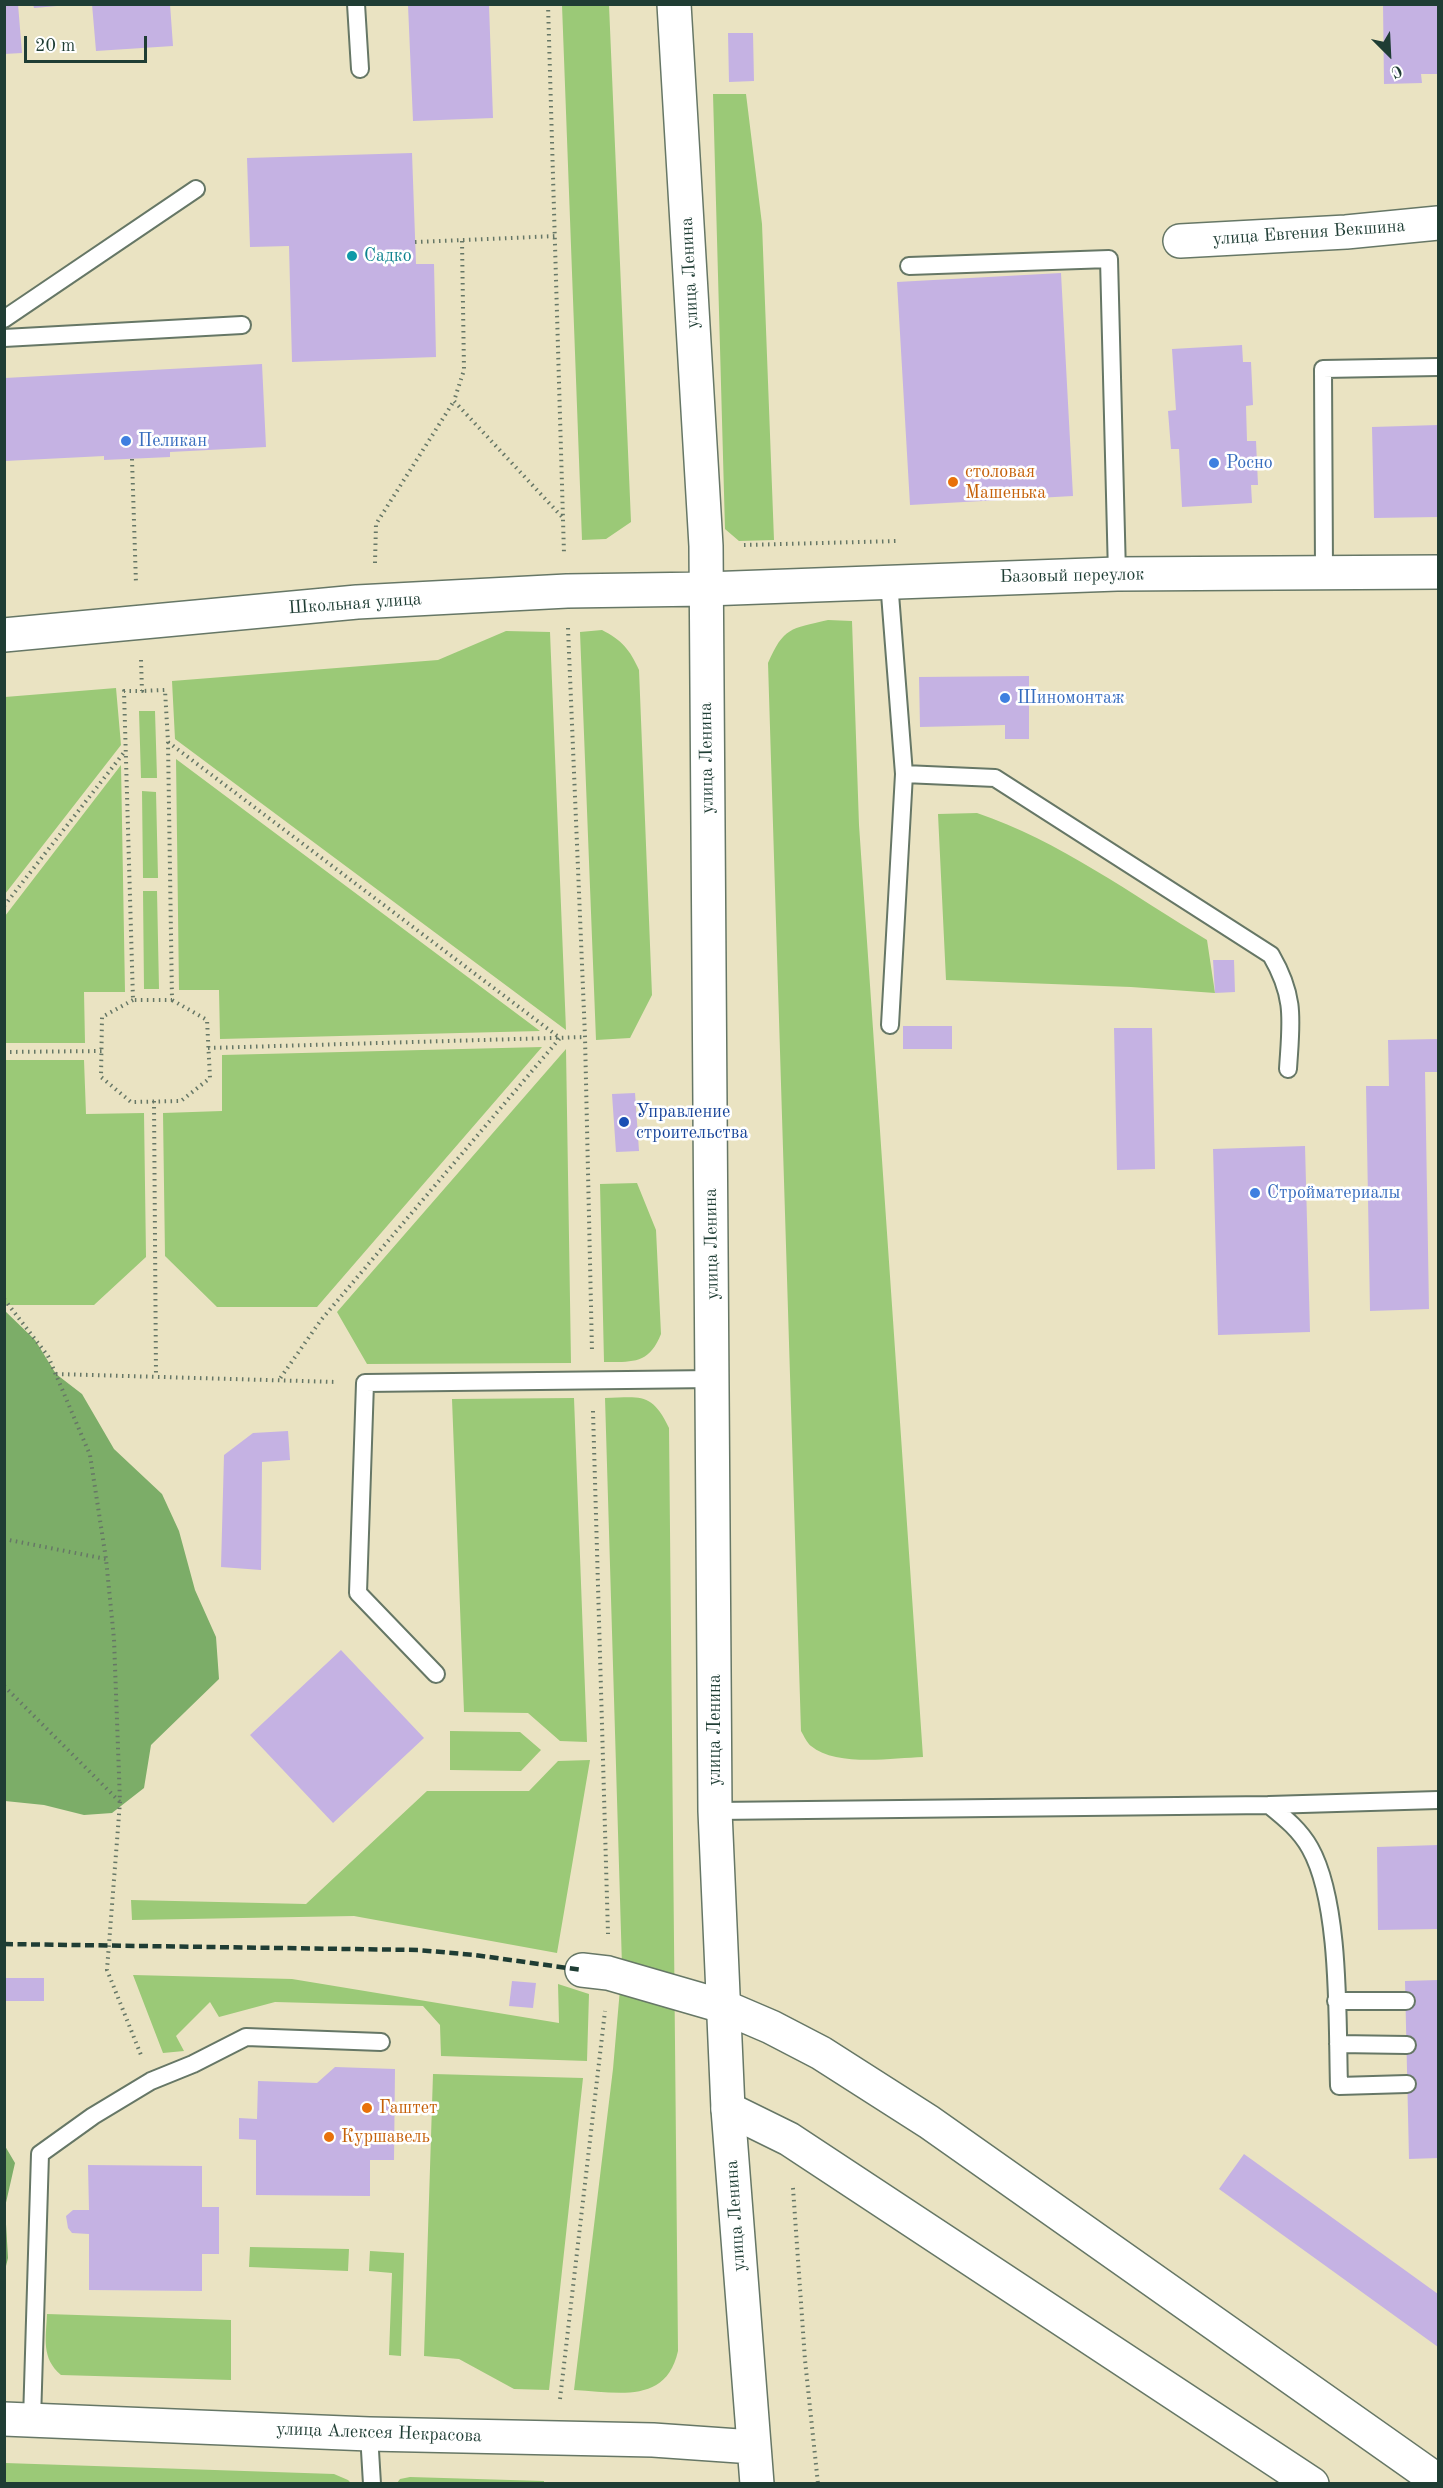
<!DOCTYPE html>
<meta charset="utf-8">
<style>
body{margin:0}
#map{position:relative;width:1443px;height:2488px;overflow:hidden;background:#eae3c2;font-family:"Old Standard TT",serif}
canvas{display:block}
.frame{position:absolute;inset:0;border:6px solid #1f3d34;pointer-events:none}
.north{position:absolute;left:1359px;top:24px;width:60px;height:60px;-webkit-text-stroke:4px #fff;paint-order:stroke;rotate:156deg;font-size:16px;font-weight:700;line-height:24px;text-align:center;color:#1f3d34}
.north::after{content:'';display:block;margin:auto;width:21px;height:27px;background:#1f3d34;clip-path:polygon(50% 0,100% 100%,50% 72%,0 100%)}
.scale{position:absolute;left:24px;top:36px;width:123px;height:27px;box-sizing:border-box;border:3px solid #1f3d34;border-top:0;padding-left:8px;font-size:18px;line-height:21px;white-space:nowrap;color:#1f3d34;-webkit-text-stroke:4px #fff;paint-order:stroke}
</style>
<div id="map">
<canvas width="1443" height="2488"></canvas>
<div class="frame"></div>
<div class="north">С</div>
<div class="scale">20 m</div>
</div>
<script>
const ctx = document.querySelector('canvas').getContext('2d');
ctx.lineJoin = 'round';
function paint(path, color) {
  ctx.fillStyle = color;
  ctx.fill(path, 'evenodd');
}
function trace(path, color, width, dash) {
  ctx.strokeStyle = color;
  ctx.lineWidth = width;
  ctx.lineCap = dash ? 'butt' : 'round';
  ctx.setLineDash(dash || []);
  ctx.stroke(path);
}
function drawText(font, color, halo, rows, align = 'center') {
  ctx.font = font + ' "Old Standard TT",serif';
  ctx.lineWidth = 5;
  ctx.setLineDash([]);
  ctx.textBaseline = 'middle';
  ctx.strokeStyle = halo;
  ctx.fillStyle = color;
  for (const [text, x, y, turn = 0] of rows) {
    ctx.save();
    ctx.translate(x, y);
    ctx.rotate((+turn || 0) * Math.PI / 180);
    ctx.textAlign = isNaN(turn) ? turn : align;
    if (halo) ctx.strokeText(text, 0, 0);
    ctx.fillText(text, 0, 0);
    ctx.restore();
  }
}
const green = new Path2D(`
 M562 5H609L631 522 606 539 582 540Z
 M713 94H746L762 224 774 540 739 541 725 529Z
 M828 620 852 621 859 825 923 1757C892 1758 836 1767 811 1746 807 1743 804 1736 801 1731L768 663C784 627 790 629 828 620Z
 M602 630C622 640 630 650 639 670L652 995 630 1038 596 1040 580 632Z
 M506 631 550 632 566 1030 175 739 172 681 438 660Z
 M116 688 121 745 5 894V697Z
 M139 711H155L157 778H141Z
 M176 759 540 1031 220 1039 219 990H179Z
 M121 765 125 992H84L85 1043H5V916Z
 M142 791 156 792 158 878H143Z
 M977 813C1058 840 1134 896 1207 940L1215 993 1131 987 946 980 938 814Z
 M143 891H157L159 989H144Z
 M542 1047 317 1307H217L165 1256 163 1113 222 1111V1055Z
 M566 1049 571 1363 367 1364 337 1312Z
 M5 1060H84L86 1114 144 1113 146 1257 94 1305H5Z
 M637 1183 656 1230 661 1334C649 1364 633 1362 604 1362L600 1184Z
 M574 1398 587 1742 560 1741 528 1713 464 1712 452 1399Z
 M605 1398C641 1397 652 1392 669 1428L678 2351C666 2405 617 2392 574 2390L613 2069 622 1966Z
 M450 1731 520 1732 541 1750 521 1771 450 1770Z
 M590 1760 557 1953 354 1916 132 1920 131 1900 306 1904 427 1791H529L558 1761Z
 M133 1975 292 1979 559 2023 558 1984 589 1994 587 2061 441 2056 440 2025 423 2006 275 2002 219 2017 210 2002 176 2036 184 2051 163 2053Z
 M433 2074 583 2078 549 2390 514 2389 459 2359 424 2356Z
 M250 2247 349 2249 348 2271 249 2267Z
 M370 2251 404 2253 401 2356 389 2355 392 2273 369 2271Z
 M47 2314 231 2320V2380L61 2375C41 2358 46 2338 47 2314Z
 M5 2463 334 2474 348 2480 351 2483H5Z
 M410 2477 544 2481V2483H397L400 2479Z`);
const forest = new Path2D(`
 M4 1310 35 1340 56 1374 82 1394 114 1449 162 1494 179 1531 195 1590 216 1637 219 1679 151 1745 144 1788 112 1813 84 1815 44 1805 5 1801Z
 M5 2146 15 2163 5 2207 8 2258 5 2270Z`);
const building = new Path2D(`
 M4 4H18L22 53 4 54Z
 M33 4H57V6L34 8Z
 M92 4H170L173 46 96 51Z
 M1383 4H1438V74H1421L1422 83 1384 84Z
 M408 5H489L493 118 413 121Z
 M728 33H753L754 81 729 82Z
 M412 153 416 264H434L436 357 292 362 289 246 250 247 247 158Z
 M1061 273 1073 496 910 505 897 282Z
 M1242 345 1243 362H1251L1253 405 1246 406 1247 441H1256L1258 485H1251L1252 503 1182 507 1179 449H1171L1168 411 1176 410 1172 349Z
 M262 364 266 447 170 452V457L104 460V456L5 461V378Z
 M1438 425V517L1374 518 1372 427Z
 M1029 676V739H1005V725L920 727 919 677Z
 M1213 960H1234L1235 992 1215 993Z
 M903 1026H952V1049H903Z
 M1114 1028H1152L1155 1169 1117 1170Z
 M1438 1039V1072H1425L1429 1309 1370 1311 1366 1086H1389L1388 1040Z
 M635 1093 639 1151 616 1152 612 1094Z
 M1305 1146 1310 1332 1218 1335 1213 1149Z
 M288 1431 290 1460 262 1462 261 1570 221 1567 224 1455 253 1433Z
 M341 1650 424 1738 333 1823 250 1735Z
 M1438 1845V1929L1378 1930 1377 1847Z
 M4 1978H44V2001H4Z
 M1438 1980V2158L1409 2159 1405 1981Z
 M512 1981 536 1983 533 2008 509 2006Z
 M335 2067 395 2069 394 2160H370V2196L256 2195V2140L239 2139V2118L257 2119 258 2081 317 2083Z
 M1244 2154 1438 2294V2347L1219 2189Z
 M88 2165 202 2166V2207H219V2254H202V2291L89 2290V2234L72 2233 68 2228 66 2216 73 2210H89Z`);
const path = new Path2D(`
 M548 4 564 554
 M462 241 464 370 454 401 564 519
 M415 242 557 236
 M132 459 136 584
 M744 545 898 541
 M375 563 376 524 454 401
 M568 628 585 1037 592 1352
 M141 660 142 691H124L133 1000H172L168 742 165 690 142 691
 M168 742 560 1038 321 1320 279 1380
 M4 906 126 750
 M133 1000 102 1017 101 1077 131 1102 181 1101 210 1078 207 1020 172 1000
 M208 1048 585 1037
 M4 1052 102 1051
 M154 1101 156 1377
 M4 1299 48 1356 90 1455 106 1559 114 1639 120 1802 107 1970 141 2055
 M56 1374 337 1382
 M593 1411 608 1934
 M4 1539 106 1559
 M4 1686 120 1802
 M793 2188 805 2360 818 2484
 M560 2399 605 2011`);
const lane = new Path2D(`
 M356 4 360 69
 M909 266 1109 259 1117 574
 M4 319 196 189
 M4 338 242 325
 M1324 572 1323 369 1438 367
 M889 581 904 774 890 1025
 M904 774 995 778 1271 955C1296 998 1291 1021 1288 1069
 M436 1674 358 1593 365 1383 714 1379
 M1269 1805C1285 1818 1300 1830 1310 1848 1341 1903 1337 2022 1339 2086L1407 2084
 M715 1811 1269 1805 1438 1800
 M1336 2001H1406
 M1338 2044 1407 2045
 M32 2420 40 2154 93 2116 151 2081 193 2064 246 2037 381 2042
 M369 2434 372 2484`);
const street = new Path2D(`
 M1180 241 1346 232 1438 223
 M706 589 1117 574 1438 572
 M582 1970 608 1973 722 2006 771 2027 821 2053 929 2122 1438 2481
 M728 2109 789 2139 1312 2484`);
const secondary = new Path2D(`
 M674 4 706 546 715 1811 728 2109 757 2484
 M4 635 357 602 567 591 706 589
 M4 2419 369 2434 653 2440 753 2447`);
const rail = new Path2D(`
 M4 1944 418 1950 475 1955 582 1970`);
const markers = [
 [352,256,6,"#0f9aa8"],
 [126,441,6,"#3f7fe0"],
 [1214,463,6,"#3f7fe0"],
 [953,482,6,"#e8710a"],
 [1005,698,6,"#3f7fe0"],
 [624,1122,6,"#1a4fb4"],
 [1255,1193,6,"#3f7fe0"],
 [367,2108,6,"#e8710a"],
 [329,2137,6,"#e8710a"]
];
const streetNames = [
 ["улица Евгения Векшина",1309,233,-4],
 ["улица Ленина",690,273,-93],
 ["Базовый переулок",1072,576,-1],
 ["Школьная улица",355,604,-4],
 ["улица Ленина",707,758,-91],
 ["улица Ленина",712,1244,-91],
 ["улица Ленина",715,1730,-90],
 ["улица Ленина",736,2216,-94],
 ["улица Алексея Некрасова",379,2433,2]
];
const cultureNames = [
 ["Садко",364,256]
];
const shopNames = [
 ["Пеликан",138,441],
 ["Росно",1226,463],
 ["Шиномонтаж",1017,698],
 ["Стройматериалы",1267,1193]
];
const foodNames = [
 ["cтоловая",965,472],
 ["Машенька",965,493],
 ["Гаштет",379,2108],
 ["Куршавель",341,2137]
];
const transitNames = [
 ["Управление",636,1112],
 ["строительства",636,1133]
];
paint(green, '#9bc977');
paint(forest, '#7cad68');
paint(building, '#c5b2e3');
trace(lane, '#676', 20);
trace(street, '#676', 36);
trace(secondary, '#676', 36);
trace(path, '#676', 4, [1.5, 4.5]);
trace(lane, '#fff', 16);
trace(street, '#fff', 33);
trace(secondary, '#fff', 33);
trace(rail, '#1f3d34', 4.5, [9, 4.5]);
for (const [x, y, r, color] of markers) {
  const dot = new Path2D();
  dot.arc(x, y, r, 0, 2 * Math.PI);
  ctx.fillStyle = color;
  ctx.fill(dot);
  trace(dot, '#fff', 2);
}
drawText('18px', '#1f3d34', '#fff', streetNames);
drawText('18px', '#0d838f', '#fff', cultureNames, 'left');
drawText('18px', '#366cbe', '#fff', shopNames, 'left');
drawText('18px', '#c56008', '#fff', foodNames, 'left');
drawText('18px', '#164399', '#fff', transitNames, 'left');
</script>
